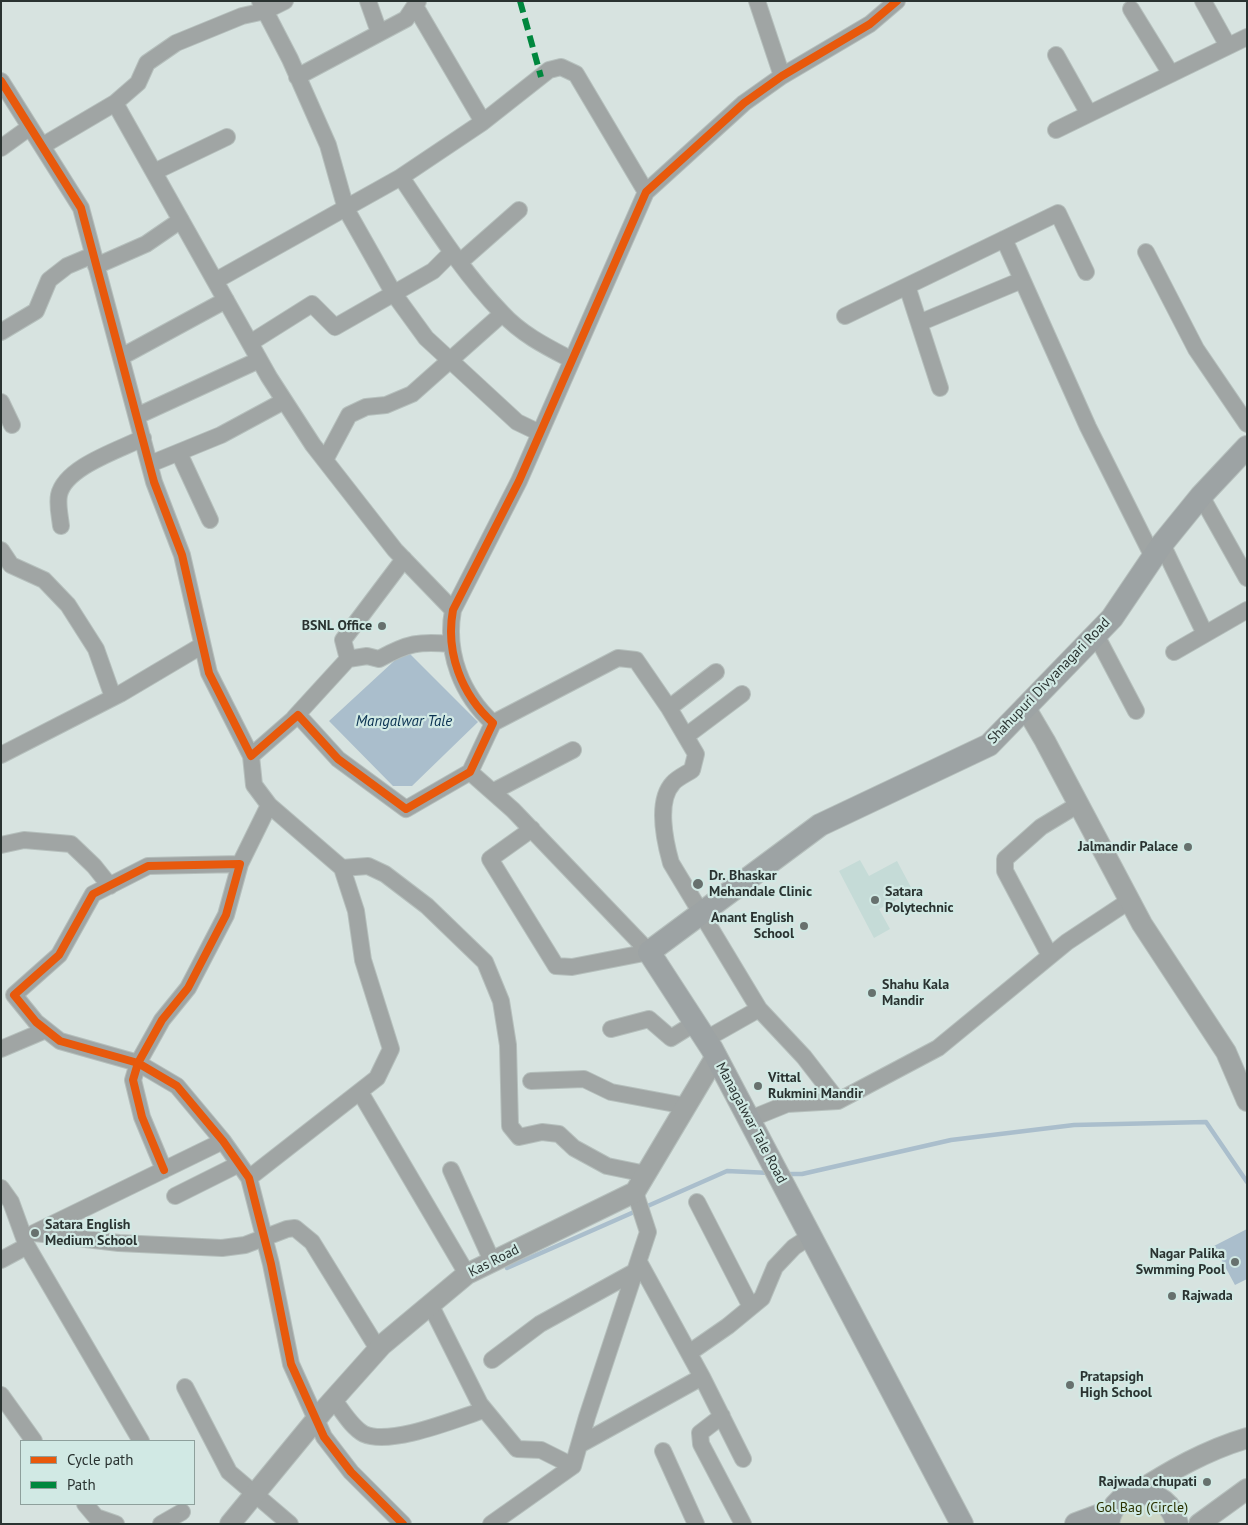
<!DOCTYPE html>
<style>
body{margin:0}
#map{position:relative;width:1248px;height:1525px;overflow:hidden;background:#d7e3e0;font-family:"PT Sans",sans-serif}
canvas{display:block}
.frame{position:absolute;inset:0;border:2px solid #2a3331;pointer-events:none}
.legend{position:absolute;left:20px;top:1440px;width:175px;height:65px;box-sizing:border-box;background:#d1e9e4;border:1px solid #8ea09c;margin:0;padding:6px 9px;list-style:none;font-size:15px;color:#2a3331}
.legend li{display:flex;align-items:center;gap:10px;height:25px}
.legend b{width:25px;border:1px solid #8ea09c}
</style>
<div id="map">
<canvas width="1248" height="1525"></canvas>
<div class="frame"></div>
<ul class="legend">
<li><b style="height:6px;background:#e8590c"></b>Cycle path</li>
<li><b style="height:6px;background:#00873e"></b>Path</li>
</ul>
</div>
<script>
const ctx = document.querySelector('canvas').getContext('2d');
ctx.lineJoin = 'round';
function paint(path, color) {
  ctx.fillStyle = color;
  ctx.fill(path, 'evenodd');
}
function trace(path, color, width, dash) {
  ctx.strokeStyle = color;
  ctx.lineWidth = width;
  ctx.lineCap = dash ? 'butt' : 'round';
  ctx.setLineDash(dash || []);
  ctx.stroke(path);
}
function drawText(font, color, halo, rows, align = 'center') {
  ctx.font = font + ' "PT Sans",sans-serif';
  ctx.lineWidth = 4.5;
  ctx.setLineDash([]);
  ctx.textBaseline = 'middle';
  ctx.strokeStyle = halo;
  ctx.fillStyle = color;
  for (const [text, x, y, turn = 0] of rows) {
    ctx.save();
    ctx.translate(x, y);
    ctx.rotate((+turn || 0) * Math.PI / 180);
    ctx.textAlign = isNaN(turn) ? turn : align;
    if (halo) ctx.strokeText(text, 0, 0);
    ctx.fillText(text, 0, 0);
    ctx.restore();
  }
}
const built = new Path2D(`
 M860 860 869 876 897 861 913 891 879 909 890 929 874 938 839 871Z`);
const green = new Path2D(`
 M1134 1494 1176 1524H1108Z`);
const water = new Path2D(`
 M406 650 478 722 412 786H393L329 721Z
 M1247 1229V1279L1235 1285 1214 1246Z`);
const stream = new Path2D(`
 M785 1174H802L951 1140 1074 1125 1206 1122 1247 1182
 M507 1268 727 1171 770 1173`);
const minor = new Path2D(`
 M260 1 290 59 328 145 346 209 394 294 426 338 517 422 540 433
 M368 1 379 32
 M757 1 782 76
 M1203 1 1228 46
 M415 6 483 122 549 70 561 67 576 74 646 192
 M1131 9 1171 74
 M1056 55 1089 114
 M297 77 406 19 418 1
 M1 81 81 208 154 482 182 555 209 673 251 756 298 715 338 759 406 809 470 772 493 723C462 695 445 653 453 610L519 481 646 192 744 103 782 76 870 24 897 1
 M115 103 269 377 313 445 395 550 453 610
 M1056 130 1247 37
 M42 146 115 103 138 83 147 63 176 43 242 16 265 11 285 1
 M1 148 30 127
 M154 172 227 137
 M401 177C432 223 463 273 502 313 521 334 547 347 572 360
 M1004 239 1088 427 1153 557
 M1146 252 1196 349 1247 424
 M460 262 519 210
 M96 266 146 244 181 220
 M215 281 401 177 483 122
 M907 286 940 388
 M845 316 1058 213 1086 272
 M919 323 1022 280
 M1 332 36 311 49 280 67 266 93 255
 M250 343 312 304 335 327 433 271 452 252
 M121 357 226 300
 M1 402 12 425
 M137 416 259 360
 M179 453 210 520
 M325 460 349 415 366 407 386 405 412 394 502 314
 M150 464 221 435 284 401
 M1201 496 1247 578
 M61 526C60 516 57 505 59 495 65 467 119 450 143 438
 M1162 544 1205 634
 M1 550 11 565 44 580 68 605 96 649 113 697
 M1096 635 1136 711
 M1174 652 1247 610
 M348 659 343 640 404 559
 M669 708 716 672
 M294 718 348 659 367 656 379 659C408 643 419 641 451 644
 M493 723 618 658 636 660 669 708 696 754 692 770C686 774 677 778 673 783 656 801 665 842 671 863L759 1009 804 1057 838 1101
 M686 736 742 694
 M1 755 120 694 201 646
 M470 772 513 810 649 952
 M494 791 573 750
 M532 829 490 859 556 966 572 967 649 952
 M1 845 24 840 71 844 94 866 110 886
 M240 864 269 805
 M342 868 368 866 385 874 427 906 485 962 501 1001 508 1045 510 1126 519 1137 542 1132 559 1134 574 1148 607 1166 646 1174
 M1050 956 1005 871V859L1041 827 1079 804
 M611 1029 649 1019 671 1038 695 1023
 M706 1039 759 1009
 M1 1049 46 1030
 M531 1081 584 1079 611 1092 686 1106
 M360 1092 467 1274
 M750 1119 787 1104 838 1101 938 1048 1067 942 1129 901
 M164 1170 142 1117 133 1080 138 1063 162 1020 188 988 226 915 240 864 148 866 93 894 59 955 14 995 36 1022 60 1041 138 1063 177 1086 223 1141 249 1178 271 1264 291 1364 324 1437 351 1472 403 1524
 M451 1170 492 1261
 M249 1178 377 1078 391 1049 363 960 356 911 342 868 269 805 254 785 251 756
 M1 1188 11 1202 27 1246 141 1441
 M175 1196 239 1164
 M697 1202 751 1307
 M34 1233 223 1141
 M35 1233 119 1243 222 1248 245 1245 287 1229 295 1228 312 1242 378 1349
 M1 1260 27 1246
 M639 1262 702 1377 743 1459
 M430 1304 480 1404 517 1449 541 1450 573 1466
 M689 1353 728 1326 762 1298 775 1267 794 1247 811 1236
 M492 1360 540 1324 636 1271
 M185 1387 229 1472 290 1524
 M1 1395 34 1441
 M333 1399C342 1410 351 1427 364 1434 391 1446 456 1419 484 1410
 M722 1416 700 1433 701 1444 743 1524
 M579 1445 702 1377
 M663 1451 696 1524
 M85 1504 96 1517 116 1524
 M161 1524 182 1512
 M491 1524 573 1466 587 1417 648 1232 635 1192`);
const tertiary = new Path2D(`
 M1025 707 1045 741 1142 924 1226 1052 1247 1101
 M1134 1494C1170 1471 1206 1450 1247 1438
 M230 1524 323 1411 382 1345 467 1274 635 1192 716 1056
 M1199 1524 1247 1489`);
const secondary = new Path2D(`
 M962 1524 712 1049 649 952 820 825 989 745 1112 618 1162 544 1201 496 1247 447
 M1076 1524 1111 1511
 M1108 1524C1114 1482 1168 1484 1177 1524`);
const quiet = new Path2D(`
 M520 1 541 77`);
const cycleway = new Path2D(`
 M1 81 81 208 154 482 182 555 209 673 251 756 298 715 338 759 406 809 470 772 493 723C462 695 445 653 453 610L519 481 646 192 744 103 782 76 870 24 897 1
 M164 1170 142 1117 133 1080 138 1063 162 1020 188 988 226 915 240 864 148 866 93 894 59 955 14 995 36 1022 60 1041 138 1063 177 1086 223 1141 249 1178 271 1264 291 1364 324 1437 351 1472 403 1524`);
const markers = [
 [382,626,5,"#67716e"],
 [1188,847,5,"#67716e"],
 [698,884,6,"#67716e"],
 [875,900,5,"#67716e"],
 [804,926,5,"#67716e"],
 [872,993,5,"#67716e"],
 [758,1086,5,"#67716e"],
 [35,1233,5,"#67716e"],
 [1235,1262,5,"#67716e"],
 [1172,1296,5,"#67716e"],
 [1070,1385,5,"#67716e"],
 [1207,1482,5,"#67716e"]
];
const poiNames = [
 ["BSNL Office",372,626,"right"],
 ["Jalmandir Palace",1178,847,"right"],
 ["Dr. Bhaskar",709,876],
 ["Mehandale Clinic",709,892],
 ["Satara",885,892],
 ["Polytechnic",885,908],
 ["Anant English",794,918,"right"],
 ["School",794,934,"right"],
 ["Shahu Kala",882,985],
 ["Mandir",882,1001],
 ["Vittal",768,1078],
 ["Rukmini Mandir",768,1094],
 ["Satara English",45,1225],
 ["Medium School",45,1241],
 ["Nagar Palika",1225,1254,"right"],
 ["Swmming Pool",1225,1270,"right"],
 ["Rajwada",1182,1296],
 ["Pratapsigh",1080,1377],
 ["High School",1080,1393],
 ["Rajwada chupati",1197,1482,"right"]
];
const streetNames = [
 ["Shahupuri Divyanagari Road",1049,681,-46],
 ["Managalwar Tale Road",751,1123,62],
 ["Kas Road",494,1261,-27]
];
const parkNames = [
 ["Gol Bag (Circle)",1142,1508]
];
const waterNames = [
 ["Mangalwar Tale",404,722]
];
paint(built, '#c5dbd7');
paint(green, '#cdd6c6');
paint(water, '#aabecc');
trace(stream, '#aabecc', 4.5);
trace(minor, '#b5bfbc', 18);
trace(tertiary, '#b5bfbc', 22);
trace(secondary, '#b5bfbc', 24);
trace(minor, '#a0a5a4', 16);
trace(tertiary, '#a0a5a4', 20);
trace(secondary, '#9da3a4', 22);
trace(quiet, '#00873e', 6, [12, 6]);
trace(cycleway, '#e8590c', 8);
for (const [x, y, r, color] of markers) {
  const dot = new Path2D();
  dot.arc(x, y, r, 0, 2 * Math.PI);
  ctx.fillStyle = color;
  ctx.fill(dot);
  trace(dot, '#d1e9e4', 2);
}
drawText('bold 14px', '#2a3331', '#d1e9e4', poiNames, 'left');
drawText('14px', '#2a3331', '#d1e9e4', streetNames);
drawText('14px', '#2a3200', '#d1e9e4', parkNames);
drawText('italic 15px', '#0a3251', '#d1e9e4', waterNames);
</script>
